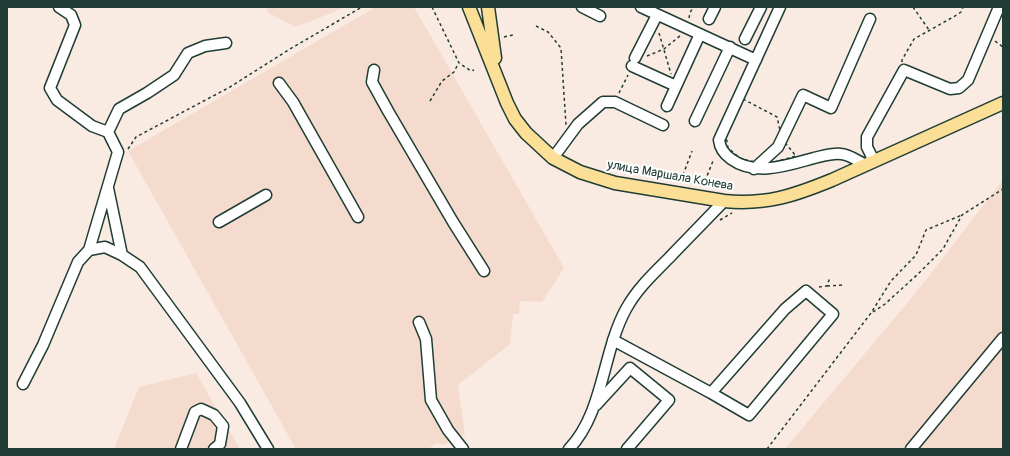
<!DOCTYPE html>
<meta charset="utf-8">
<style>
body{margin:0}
#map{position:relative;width:1010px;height:456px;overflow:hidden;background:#f9eae2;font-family:Pangolin,sans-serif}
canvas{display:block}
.frame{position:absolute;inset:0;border:8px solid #1f3d34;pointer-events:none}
</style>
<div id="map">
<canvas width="1010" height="456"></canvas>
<div class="frame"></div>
</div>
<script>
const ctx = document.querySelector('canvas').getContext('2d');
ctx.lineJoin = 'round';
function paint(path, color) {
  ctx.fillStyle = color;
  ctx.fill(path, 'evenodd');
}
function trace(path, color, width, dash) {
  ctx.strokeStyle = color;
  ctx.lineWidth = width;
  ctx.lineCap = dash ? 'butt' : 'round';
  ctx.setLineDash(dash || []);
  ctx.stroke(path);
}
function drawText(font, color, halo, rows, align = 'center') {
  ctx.font = font + ' Pangolin,sans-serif';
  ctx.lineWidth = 4;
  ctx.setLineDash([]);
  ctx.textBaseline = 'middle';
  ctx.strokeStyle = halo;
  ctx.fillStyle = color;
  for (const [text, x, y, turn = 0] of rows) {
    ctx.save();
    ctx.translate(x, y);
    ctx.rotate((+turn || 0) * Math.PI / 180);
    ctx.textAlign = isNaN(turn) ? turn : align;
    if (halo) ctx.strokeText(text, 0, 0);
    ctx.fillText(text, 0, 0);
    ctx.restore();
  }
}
const built = new Path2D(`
 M268 7H346L296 27 267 12Z
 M376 7H414L564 268 542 302 520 301 519 314H513L510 344 458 385 465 434 444 445 437 443 428 449H296L128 151Z
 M1003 180V449H785L918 290Z
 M196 373 240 449H114L139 387Z`);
const path = new Path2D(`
 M432 7 459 63 471 71 474 70
 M913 7 929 30
 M689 18 690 13 693 7
 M536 26 548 32 561 48 566 125
 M659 33 671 74
 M504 37 513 35
 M995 41 1003 47
 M647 56 664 49 681 35
 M902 62V60L914 39 955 16 961 12 963 7
 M619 93 628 75
 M743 99 777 117 782 139 796 156 771 163 756 162 741 159 728 148 726 136Z
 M430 101 442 81 454 72 458 64
 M128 149 136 137 230 87 290 49 362 7
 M683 175 692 151
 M705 181 713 161
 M720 220 732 213
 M827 286 843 285
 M819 287 827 286 830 277
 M873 312 885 304 918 274 943 249 962 215 1003 189
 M767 449 871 313 891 281 916 255 926 230 962 215`);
const minor = new Path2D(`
 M59 7 71 15 75 25 50 88 57 100 92 126 108 132 118 152 89 250
 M582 7 600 16
 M641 7 756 60
 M780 7 719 140C720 149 724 154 731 159 756 177 788 165 814 158 823 156 832 153 841 154 849 154 859 162 866 165
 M709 19 715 7
 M745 39 761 7
 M635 58 657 15
 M632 66 676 86
 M374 70 372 82 388 111 453 222 484 271
 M279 83 293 102 358 217
 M667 106 700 34
 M695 121 730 47
 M108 132 119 109 147 93 174 75 188 53 205 46 226 43
 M553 158 578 124 603 102H615L663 125
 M874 161 867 147V137L904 70 950 89 959 88 968 80 999 7
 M754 169 778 147 803 95 831 108 870 19
 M108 188 122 255
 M219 222 266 195
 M419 322 426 339 431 400 448 430 463 449
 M613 340 711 393 749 415 833 314 806 291 785 309 711 393
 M23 384 43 345 78 262 89 250 105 247 122 255 140 267 240 403 268 449
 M596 405 630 368 669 400 627 449
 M181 449 195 412 201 409 214 415 223 426 220 444 214 449
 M569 449C604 412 602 353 626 309 637 289 653 274 669 258 687 239 706 220 724 201
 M911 449 1003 338`);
const major = new Path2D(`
 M469 7 507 103 515 119 526 133 553 158 580 172 615 183 724 201C766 205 793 196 832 180L1003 103
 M488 7 495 58`);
const streetNames = [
 ["улица Маршала Конева",670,176,10]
];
paint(built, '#f5dbcd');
trace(minor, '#1f3d34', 13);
trace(major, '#1f3d34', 15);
trace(path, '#1f3d34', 1.5, [3, 3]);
trace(minor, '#fff', 10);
trace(major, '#fbdf96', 12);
drawText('13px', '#1f3d34', '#fff', streetNames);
</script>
